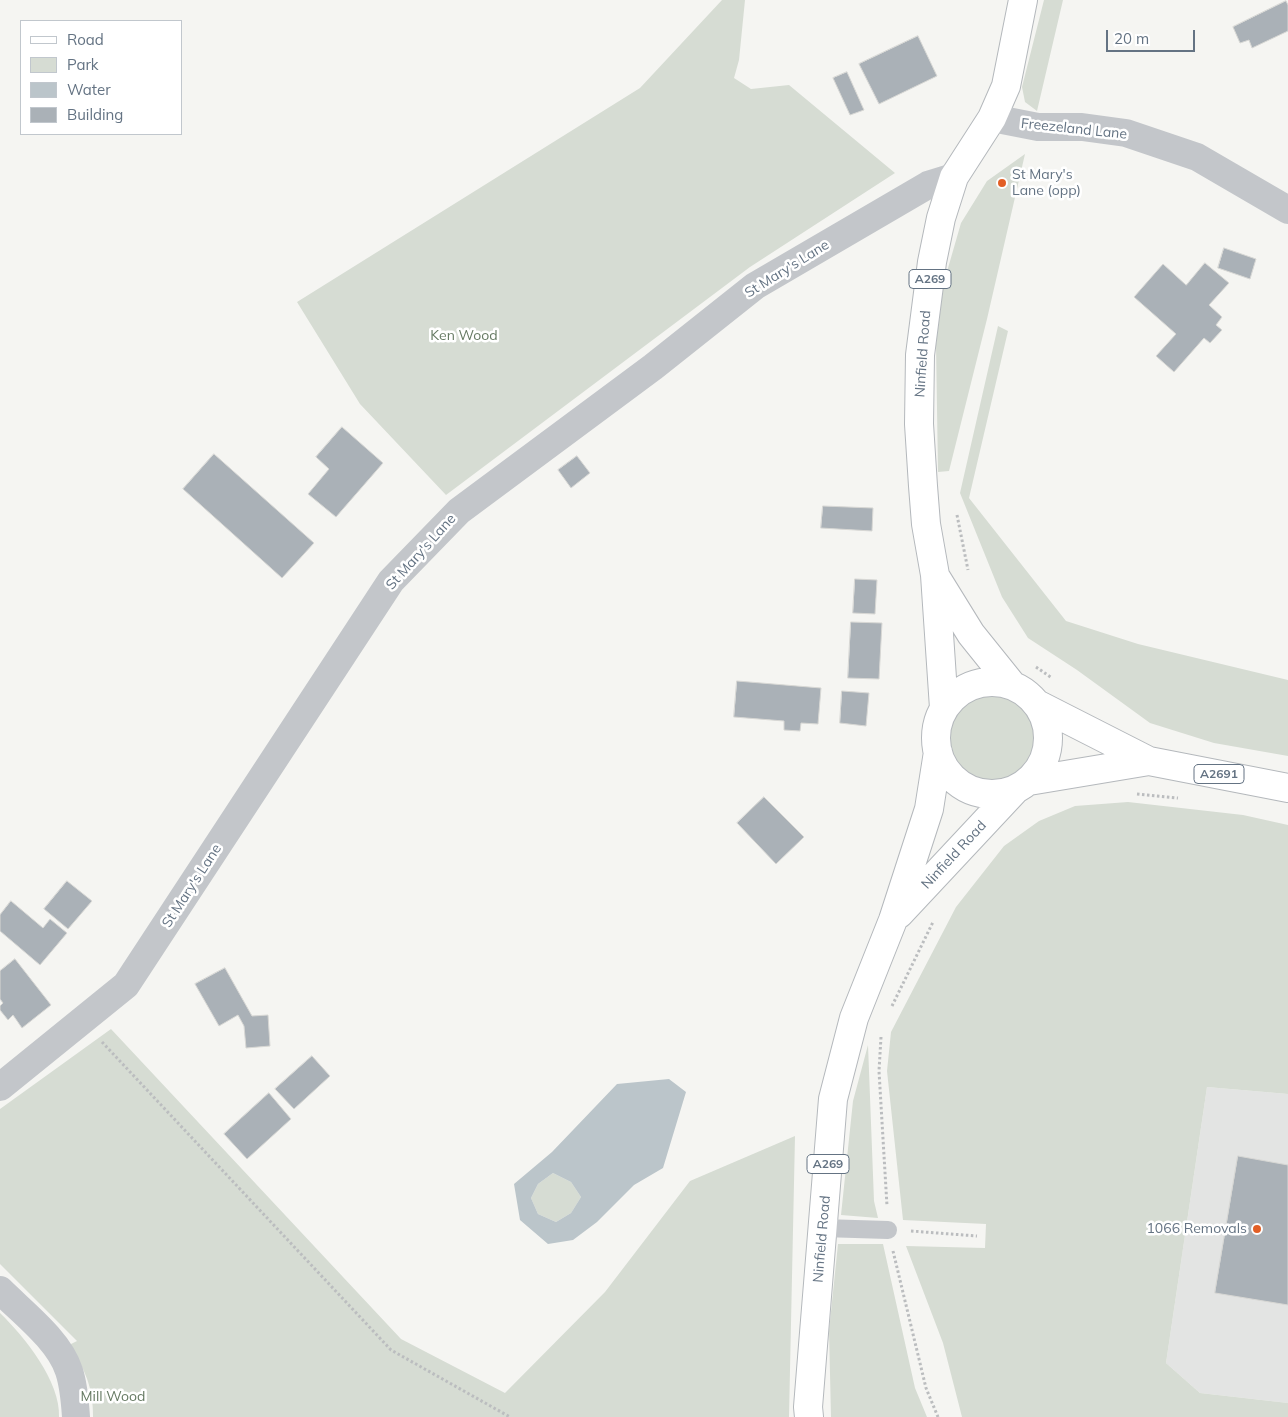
<!DOCTYPE html>
<style>
body{margin:0}
#map{position:relative;width:1288px;height:1417px;overflow:hidden;background:#f5f5f2;font-family:Mulish,sans-serif}
canvas{display:block}
.legend{position:absolute;left:20px;top:20px;width:162px;height:115px;box-sizing:border-box;background:#fff;border:1px solid #c1c7cd;margin:0;padding:6px 9px;list-style:none;font-size:15px;color:#647383}
.legend li{display:flex;align-items:center;gap:10px;height:25px}
.legend b{width:25px;border:1px solid #c1c7cd}
.scale{position:absolute;left:1106px;top:30px;width:89px;height:22px;box-sizing:border-box;border:2px solid #647383;border-top:0;padding-left:6px;font-size:15px;line-height:18px;white-space:nowrap;color:#647383;-webkit-text-stroke:4px #fff;paint-order:stroke}
</style>
<div id="map">
<canvas width="1288" height="1417"></canvas>
<ul class="legend">
<li><b style="height:6px;background:#fff"></b>Road</li>
<li><b style="height:14px;background:#d6dcd3"></b>Park</li>
<li><b style="height:14px;background:#bbc5ca"></b>Water</li>
<li><b style="height:14px;background:#aab1b7"></b>Building</li>
</ul>
<div class="scale">20 m</div>
</div>
<script>
const ctx = document.querySelector('canvas').getContext('2d');
ctx.lineJoin = 'round';
function paint(path, color) {
  ctx.fillStyle = color;
  ctx.fill(path, 'evenodd');
}
function trace(path, color, width, dash) {
  ctx.strokeStyle = color;
  ctx.lineWidth = width;
  ctx.lineCap = dash ? 'butt' : 'round';
  ctx.setLineDash(dash || []);
  ctx.stroke(path);
}
function drawText(font, color, halo, rows, align = 'center') {
  ctx.font = font + ' Mulish,sans-serif';
  ctx.lineWidth = 5;
  ctx.setLineDash([]);
  ctx.textBaseline = 'middle';
  ctx.strokeStyle = halo;
  ctx.fillStyle = color;
  for (const [text, x, y, turn = 0] of rows) {
    ctx.save();
    ctx.translate(x, y);
    ctx.rotate((+turn || 0) * Math.PI / 180);
    ctx.textAlign = isNaN(turn) ? turn : align;
    if (halo) ctx.strokeText(text, 0, 0);
    ctx.fillText(text, 0, 0);
    ctx.restore();
  }
}
const built = new Path2D(`
 M1207 1087 1288 1094V1403L1200 1393 1166 1363Z`);
const green = new Path2D(`
 M722 0H745L739 60 734 78 751 89 789 85 895 173 750 267 446 495 360 404 297 302 640 88Z
 M1044 0H1063L1037 111 1025 102 1022 87Z
 M1025 154 987 319 949 471 938 472 936 344 944 282 961 223 987 181Z
 M998 326 1008 331 969 498 1066 621 1138 644 1288 680V756L1214 743 1150 723 1077 670 1028 638 1002 597 960 493Z
 M948 737a43 43 0 1 1 86 0a43 43 0 1 1-86 0Z
 M1128 802 1243 815 1288 825V1094L1207 1087 1166 1363 1200 1393 1288 1403V1417H962L943 1343 906 1246 985 1248 986 1224 903 1220 887 1071 891 1032 956 907 1004 846 1039 821 1075 806Z
 M111 1029 401 1339 505 1393 605 1292 690 1181 795 1136 789 1417H93C93 1386 85 1370 69 1345L77 1341 0 1264V1109Z
 M868 1045 874 1201 878 1218 841 1215 853 1101Z
 M553 1173 571 1182 581 1197 571 1213 556 1222 538 1214 531 1198 538 1184Z
 M838 1244H883L915 1388 927 1417H831L829 1331Z
 M0 1313C24 1336 61 1382 59 1417H0Z`);
const water = new Path2D(`
 M669 1079 686 1092 663 1168 634 1185 597 1222 573 1240 548 1244 520 1220 514 1184 552 1152 617 1084ZM553 1173 571 1182 581 1197 571 1213 556 1222 538 1214 531 1198 538 1184Z`);
const building = new Path2D(`
 M1286 1 1288 5V31L1252 48 1249 40 1240 43 1233 27Z
 M918 36 937 76 879 104 859 64Z
 M847 72 864 110 850 115 833 78Z
 M1224 248 1256 259 1250 279 1218 268Z
 M1205 263 1229 283 1209 305 1222 317 1216 325 1222 330 1210 343 1204 338 1174 372 1156 356 1176 334 1134 297 1163 264 1186 285Z
 M342 427 383 463 336 517 308 494 329 469 316 457Z
 M214 454 314 543 282 578 183 489Z
 M577 456 590 473 571 488 558 470Z
 M823 506 873 508 872 531 821 528Z
 M855 579 877 580 875 614 853 613Z
 M851 622 882 623 879 679 848 678Z
 M737 681 821 688 818 724 801 723 800 731 784 730V721L734 717Z
 M842 691 869 693 866 726 840 723Z
 M764 797 804 837 776 864 737 823Z
 M67 881 92 901 68 929 44 909Z
 M11 901 43 928 50 919 67 933 40 965 0 931V915Z
 M15 959 51 1005 22 1028 13 1015 8 1020 0 1010V1006L3 1003 0 999V971Z
 M225 968 252 1016 268 1015 270 1046 246 1048 244 1026 238 1015 219 1026 195 984Z
 M312 1056 330 1076 294 1109 275 1089Z
 M269 1093 291 1119 247 1159 224 1134Z
 M1238 1156 1288 1165V1305L1215 1293Z`);
const path = new Path2D(`
 M957 515 968 570
 M1036 667 1052 678
 M1137 794 1178 798
 M892 1006 933 922
 M881 1037 879 1071 887 1206
 M102 1042 391 1350 510 1417
 M911 1231 977 1236
 M893 1251 926 1388 938 1417`);
const lane = new Path2D(`
 M822 1228 888 1230`);
const street = new Path2D(`
 M992 118 1038 127H1082L1126 133 1197 157 1288 210
 M0 1087 126 985 391 581 459 511 653 367 755 286 928 185 954 177
 M0 1290C23 1313 59 1340 69 1371 74 1386 75 1402 76 1417`);
const primary = new Path2D(`
 M937 579 971 634 1012 685
 M936 738a56 56 0 1 1 112 0a56 56 0 1 1-112 0Z
 M1039 705 1149 761 1288 788
 M944 708 935 575 926 524 923 486 919 424 920 355 932 262 941 218 954 177 992 118 1006 86 1023 0
 M1029 781 1149 761
 M899 914 1015 790
 M809 1417 808 1407 833 1099 854 1018 893 920 929 809 938 752`);
const markers = [
 [1002,183,5,"#e25f26"],
 [1257,1229,5,"#e25f26"]
];
const shields = [
 [930,279,42],
 [1219,774,50],
 [828,1164,42]
];
const shieldNames = [
 ["A269",930,279],
 ["A2691",1219,774],
 ["A269",828,1164]
];
const streetNames = [
 ["Freezeland Lane",1074,129,6],
 ["St Mary's Lane",787,269,-32],
 ["Ninfield Road",923,354,-86],
 ["St Mary's Lane",421,552,-48],
 ["Ninfield Road",954,855,-47],
 ["St Mary's Lane",192,886,-57],
 ["Ninfield Road",822,1239,-85]
];
const poiNames = [
 ["St Mary's",1012,175],
 ["Lane (opp)",1012,191],
 ["1066 Removals",1247,1229,"right"]
];
const parkNames = [
 ["Ken Wood",464,336],
 ["Mill Wood",113,1397]
];
paint(built, '#e3e4e3');
paint(green, '#d6dcd3');
paint(water, '#bbc5ca');
paint(building, '#aab1b7');
trace(building, '#d7d7d4', 1);
trace(primary, '#b4b8bc', 30);
trace(path, '#bbbdbf', 3, [2.5, 2.5]);
trace(lane, '#c3c6ca', 18);
trace(street, '#c3c6ca', 28);
trace(primary, '#fff', 28);
for (const [x, y, r, color] of markers) {
  const dot = new Path2D();
  dot.arc(x, y, r, 0, 2 * Math.PI);
  ctx.fillStyle = color;
  ctx.fill(dot);
  trace(dot, '#fff', 2);
}
for (const [x, y, w] of shields) {
  const box = new Path2D();
  box.roundRect(x - w / 2, y - 9.5, w, 19, 4);
  ctx.fillStyle = '#fff';
  ctx.fill(box);
  trace(box, '#647383', 1);
}
drawText('bold 12px', '#647383', null, shieldNames);
drawText('14px', '#647383', '#fff', streetNames);
drawText('14px', '#647383', '#fff', poiNames, 'left');
drawText('14px', '#667a63', '#fff', parkNames);
</script>
